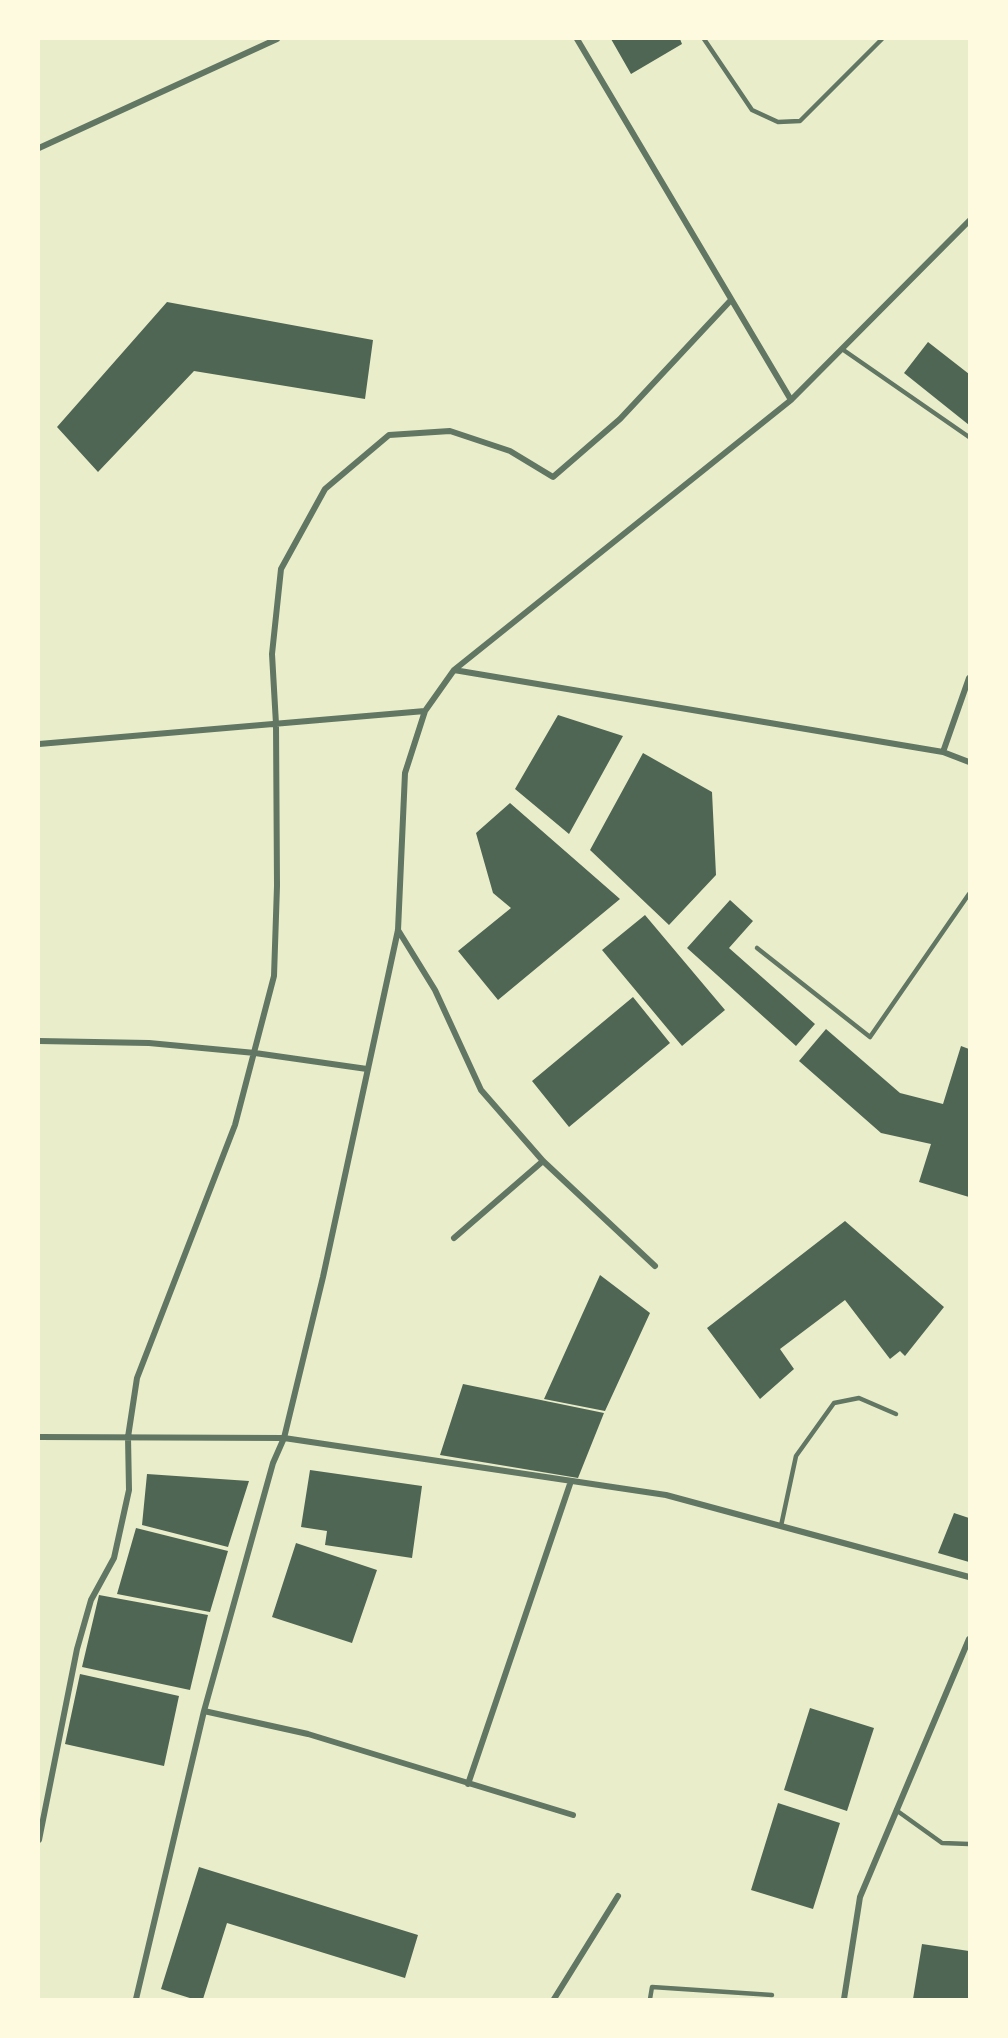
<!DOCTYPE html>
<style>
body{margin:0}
#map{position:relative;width:1008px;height:2038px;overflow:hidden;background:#e9edc9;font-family:Ubuntu,sans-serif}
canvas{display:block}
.frame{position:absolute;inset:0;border:40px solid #fefae0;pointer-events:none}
</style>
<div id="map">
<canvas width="1008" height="2038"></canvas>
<div class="frame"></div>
</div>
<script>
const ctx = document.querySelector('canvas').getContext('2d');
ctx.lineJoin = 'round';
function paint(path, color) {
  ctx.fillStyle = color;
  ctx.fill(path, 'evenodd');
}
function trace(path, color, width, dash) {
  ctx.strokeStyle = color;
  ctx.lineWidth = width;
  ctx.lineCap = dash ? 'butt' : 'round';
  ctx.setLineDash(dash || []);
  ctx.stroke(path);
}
const building = new Path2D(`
 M611 39H680L682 44 631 74Z
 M167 302 373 340 365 399 194 371 98 472 57 427Z
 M928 342 969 374V425L904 373Z
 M558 715 623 736 569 834 515 789Z
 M643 753 712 792 716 875 669 925 590 850Z
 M510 803 620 899 498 1000 458 951 511 908 493 893 476 833Z
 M730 900 753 921 729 948 815 1024 796 1046 687 948Z
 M645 915 725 1010 682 1046 602 950Z
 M633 997 670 1043 569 1127 532 1081Z
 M826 1029 900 1093 943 1104 961 1046 969 1049V1197L919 1182 931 1144 881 1133 799 1061Z
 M845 1221 944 1307 905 1356 900 1351 890 1359 845 1300 780 1349 794 1369 760 1399 707 1328Z
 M600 1275 650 1313 605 1411 544 1399Z
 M463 1384 604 1413 578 1478 440 1455Z
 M310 1470 422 1486 412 1558 325 1545 327 1531 301 1527Z
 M147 1474 249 1481 228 1547 142 1525Z
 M954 1513 969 1518V1562L938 1553Z
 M136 1528 228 1551 210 1612 117 1594Z
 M296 1543 377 1570 352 1643 272 1617Z
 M99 1595 208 1615 190 1690 82 1667Z
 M80 1674 179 1696 164 1766 65 1744Z
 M810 1708 874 1728 847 1811 784 1790Z
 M778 1803 840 1823 813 1909 751 1890Z
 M199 1867 418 1935 405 1978 227 1923 203 1999H193L161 1989Z
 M922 1944 969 1951V1999H913Z`);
const service = new Path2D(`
 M704 39 752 110 778 122 800 121 882 39
 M842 349 969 437
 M757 948 870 1037 969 894
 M781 1526 796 1456 834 1403 859 1398 896 1414
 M896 1810 942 1843 969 1844
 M650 1999 652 1987 772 1995`);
const minor = new Path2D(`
 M577 39 791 400
 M39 148 277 39
 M454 670 943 752 969 762
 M39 744 425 711
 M943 752 969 678
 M398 930 435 990 481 1090 543 1161 655 1266
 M39 1041 149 1043 255 1053 367 1069
 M454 1238 543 1161
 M39 1437 284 1438 666 1495 969 1577
 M204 1711 308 1734 573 1815
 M468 1784 571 1481
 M39 1840 77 1649 91 1600 114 1558 129 1490 128 1437 137 1378 235 1125 274 976 277 886 276 724 272 654 281 569 325 489 389 435 450 431 510 451 553 477 620 419 731 300
 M136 1999 204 1711 273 1463 284 1438 323 1277 398 930 405 773 425 711 454 670 791 400 969 221
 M554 1999 618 1896
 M844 1999 860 1897 969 1639`);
paint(building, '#4f6655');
trace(service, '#617663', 4.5);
trace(minor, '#617663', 6);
</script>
